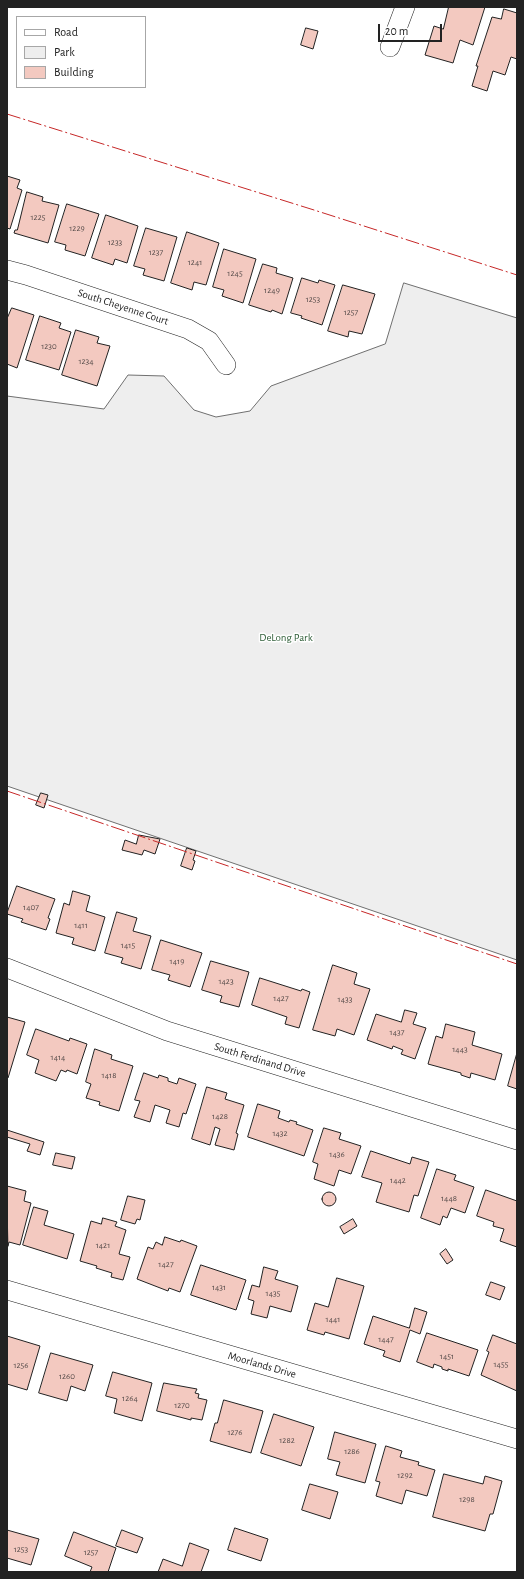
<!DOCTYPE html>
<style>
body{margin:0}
#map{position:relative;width:524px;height:1579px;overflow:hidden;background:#fff;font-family:"Alegreya Sans",sans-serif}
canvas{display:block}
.frame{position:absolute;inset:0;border:8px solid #222;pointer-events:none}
.legend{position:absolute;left:16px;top:16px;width:130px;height:72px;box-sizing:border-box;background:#fff;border:1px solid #a7a7a7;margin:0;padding:5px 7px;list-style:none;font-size:12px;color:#222}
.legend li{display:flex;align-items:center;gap:8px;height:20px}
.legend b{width:20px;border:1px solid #a7a7a7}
.scale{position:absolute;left:378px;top:24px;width:64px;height:18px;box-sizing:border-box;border:2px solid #222;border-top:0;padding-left:5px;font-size:12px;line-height:14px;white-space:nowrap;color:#222;-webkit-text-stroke:3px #fff;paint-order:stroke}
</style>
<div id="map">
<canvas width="524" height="1579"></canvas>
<div class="frame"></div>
<ul class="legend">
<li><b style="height:5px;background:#fff"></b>Road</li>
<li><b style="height:11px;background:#eee"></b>Park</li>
<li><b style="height:11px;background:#f3c9c0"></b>Building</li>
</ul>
<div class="scale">20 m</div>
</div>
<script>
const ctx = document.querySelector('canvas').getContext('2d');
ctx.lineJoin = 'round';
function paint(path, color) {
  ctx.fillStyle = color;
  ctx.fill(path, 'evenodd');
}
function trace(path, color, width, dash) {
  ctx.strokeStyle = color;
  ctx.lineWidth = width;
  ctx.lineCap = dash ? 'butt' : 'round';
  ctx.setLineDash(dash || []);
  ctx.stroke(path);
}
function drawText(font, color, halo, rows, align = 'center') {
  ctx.font = font + ' "Alegreya Sans",sans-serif';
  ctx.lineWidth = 3;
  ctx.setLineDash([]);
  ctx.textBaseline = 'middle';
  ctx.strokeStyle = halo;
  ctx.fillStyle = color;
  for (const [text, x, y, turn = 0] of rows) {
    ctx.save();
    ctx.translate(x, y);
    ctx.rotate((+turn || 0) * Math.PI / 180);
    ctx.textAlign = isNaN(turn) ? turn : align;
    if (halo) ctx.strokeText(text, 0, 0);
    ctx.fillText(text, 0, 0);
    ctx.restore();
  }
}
const green = new Path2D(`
 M404 283 517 318V960L7 786V396L104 409 128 375 164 376 194 410 216 417 250 411 271 386 385 344Z`);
const building = new Path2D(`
 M449 7H485L473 45 460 40 453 63 425 55 434 26 443 29Z
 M504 9 517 13V59L511 57 505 75 493 71 487 91 472 86 478 66H476L492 17 501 19Z
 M306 28 318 31 313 49 301 45Z
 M7 176 20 180 17 188 22 190 10 229 7 228Z
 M27 192 43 197 42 201 59 205 48 243 14 233 15 230H17Z
 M67 204 99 214 85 256 65 250 66 245 55 242Z
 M106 215 138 226 127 263 115 259 113 265 92 258Z
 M146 228 177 237 164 281 143 275 145 269 134 266Z
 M187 232 219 243 206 285 194 282 192 290 171 283Z
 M224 249 256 259 243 303 222 296 224 290 213 287Z
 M263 264 277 268 276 273 293 278 282 314 272 310 271 312 249 305Z
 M302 278 318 283 319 280 335 285 322 325 301 318 302 316 291 313Z
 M343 285 375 294 362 334 349 331 348 337 328 331Z
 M12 308 34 315 17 368 7 364V319Z
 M40 316 61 323 59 328 71 332 59 370 26 360Z
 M76 330 99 337 97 343 110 346 97 386 62 375Z
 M41 793 48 795 44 808 36 805Z
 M139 835 160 839 155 854 144 850 142 855 122 850 125 840 136 844Z
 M187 848 196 851 193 860 195 861 192 870 181 866Z
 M17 886 55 899 48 918 50 919 46 930 21 922 23 919 7 914Z
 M73 891 90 896 86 911 105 917 95 951 72 944 74 938 56 933 64 903 69 905Z
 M117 912 137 918 133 931 151 936 141 969 121 963 123 958 105 953Z
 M161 940 202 953 190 987 168 980 170 975 152 970Z
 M211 961 249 972 239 1007 220 1002 222 996 202 990Z
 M333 965 357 973 354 984 370 989 354 1035 337 1029 335 1036 313 1030Z
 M260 978 301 991 302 989 310 992 299 1028 285 1024 287 1017 252 1005Z
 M405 1010 417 1013 413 1024 426 1028 415 1059 401 1054 403 1050 393 1046 392 1049 367 1040 376 1014 401 1022Z
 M7 1017 25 1022 8 1078H7Z
 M446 1024 475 1032 472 1045 502 1054 495 1080 471 1073 470 1078 461 1075V1073L428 1064 436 1036 442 1038Z
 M36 1029 69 1041 70 1038 87 1044 77 1074 67 1070 66 1072 61 1070 56 1081 35 1073 39 1060 27 1055Z
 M95 1049 112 1055 111 1059 133 1066 119 1111 99 1105 100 1102 86 1098 91 1084 86 1082Z
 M517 1053V1089L508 1086Z
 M144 1073 158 1078 159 1075 168 1078V1081L177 1084 179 1078 196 1084 186 1114 183 1113 179 1127 166 1123 170 1110 155 1105 150 1122 134 1117 140 1101 135 1100Z
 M207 1087 227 1093 225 1099 244 1105 236 1133 238 1134 234 1150 215 1145 220 1129 215 1127 210 1145 192 1139Z
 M258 1104 280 1111 278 1118 289 1122 290 1120 297 1122 296 1124 313 1130 304 1156 248 1137Z
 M324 1128 341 1133 339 1139 361 1146 351 1174 339 1170 334 1186 314 1179 318 1164 313 1162Z
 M7 1130 44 1142 40 1155 27 1151 30 1144 7 1137Z
 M371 1151 410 1164 412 1157 429 1162 418 1196 414 1195 409 1212 376 1202 382 1183 362 1177Z
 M56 1153 75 1157 72 1169 53 1165Z
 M437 1169 456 1175 454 1180 474 1187 465 1213 451 1208 447 1218 443 1216 440 1225 421 1218Z
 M7 1186 26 1191 24 1201 31 1203 20 1245 9 1242 8 1246Z
 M486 1190 517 1201V1247L500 1241 504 1229 493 1226 494 1222 477 1216Z
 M322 1199a7 7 0 1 1 14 0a7 7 0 1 1-14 0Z
 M128 1196 145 1200 140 1220 137 1219 135 1224 121 1220Z
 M34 1207 48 1211 44 1225 74 1234 67 1259 23 1245Z
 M103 1218 117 1222 115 1226 126 1230 119 1254 130 1257 123 1280 111 1277 112 1273 96 1268 97 1266 80 1261 91 1221 101 1224Z
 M353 1219 357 1226 344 1234 340 1227Z
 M165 1237 180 1242 181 1240 197 1246 180 1292 169 1288 168 1291 137 1279 148 1247 153 1249 156 1242 162 1245Z
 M446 1249 453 1260 447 1264 440 1254Z
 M201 1265 246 1280 236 1310 191 1295Z
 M264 1267 278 1271 275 1279 298 1286 291 1312 270 1306 267 1318 251 1314 254 1301 248 1299 252 1285 259 1287Z
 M337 1278 364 1286 349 1339 325 1332 324 1335 307 1330 315 1303 328 1307Z
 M491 1282 505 1287 500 1300 486 1295Z
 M415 1308 427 1312 420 1334 410 1330 400 1362 383 1356 385 1351 364 1344 373 1316 409 1328Z
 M427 1333 478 1350 469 1376 448 1369V1371L442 1369V1367L434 1364 433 1368 417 1362Z
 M493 1335 517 1344V1391L481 1375 489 1352 487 1351Z
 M7 1336 40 1346 27 1390 7 1384Z
 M51 1353 93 1365 85 1391 71 1386 67 1401 39 1393Z
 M113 1372 152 1383 142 1421 114 1413 117 1399 106 1396Z
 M164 1383 197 1389 195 1393 199 1394 198 1398 207 1400 202 1420 191 1418V1420L157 1411Z
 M224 1400 263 1411 251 1453 210 1441 215 1423H217Z
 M274 1414 314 1427 301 1466 261 1453Z
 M335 1432 376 1444 365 1483 336 1475 340 1462 328 1459Z
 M386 1446 402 1451 400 1457 419 1462 418 1465 435 1470 427 1496 406 1490 402 1504 376 1496 380 1482 376 1481Z
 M444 1474 483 1484 485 1476 502 1481 493 1514H490L485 1531 433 1517Z
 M310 1484 338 1492 330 1519 302 1510Z
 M235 1528 268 1539 261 1561 228 1550Z
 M7 1530 39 1539 31 1565 7 1558Z
 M122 1530 143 1538 137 1553 116 1546Z
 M74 1532 116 1548 108 1572H90L92 1567 65 1556Z
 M190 1543 209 1550 201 1572H158L163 1559 182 1566Z`);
const street = new Path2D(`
 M390 47 405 7
 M7 270 26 275 188 329 209 341 226 365
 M7 968 167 1031 517 1140
 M7 1290 517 1439`);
const power = new Path2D(`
 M7 114 314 210 517 275
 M7 791 517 964`);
const numberNames = [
 ["1225",38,217],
 ["1229",77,228],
 ["1233",115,242],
 ["1237",156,252],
 ["1241",195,262],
 ["1245",235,273],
 ["1249",272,290],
 ["1253",313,299],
 ["1257",351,312],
 ["1230",49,346],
 ["1234",86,361],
 ["1407",31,907],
 ["1411",81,925],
 ["1415",128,945],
 ["1419",177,961],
 ["1423",226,981],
 ["1427",281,998],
 ["1433",345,999],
 ["1437",397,1032],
 ["1443",460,1049],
 ["1414",58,1057],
 ["1418",109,1075],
 ["1428",220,1116],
 ["1432",280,1133],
 ["1436",337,1154],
 ["1442",398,1180],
 ["1448",449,1198],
 ["1421",103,1245],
 ["1427",166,1264],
 ["1431",219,1287],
 ["1435",273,1293],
 ["1441",333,1319],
 ["1447",386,1339],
 ["1451",447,1356],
 ["1455",501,1364],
 ["1256",21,1365],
 ["1260",67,1376],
 ["1264",130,1398],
 ["1270",182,1405],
 ["1276",235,1432],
 ["1282",287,1440],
 ["1286",352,1451],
 ["1292",405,1475],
 ["1298",467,1499],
 ["1253",21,1549],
 ["1257",91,1552]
];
const streetNames = [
 ["South Cheyenne Court",123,307,18],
 ["South Ferdinand Drive",260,1060,17],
 ["Moorlands Drive",262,1365,16]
];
const parkNames = [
 ["DeLong Park",286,638]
];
paint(green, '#eee');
trace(green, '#6f6f6f', 1);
paint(building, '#f3c9c0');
trace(building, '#222', 1);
trace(street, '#222', 20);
trace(street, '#fff', 19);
trace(power, '#c62828', 1, [14, 3, 2, 3]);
drawText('9px', '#564c4a', null, numberNames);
drawText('11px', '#222', '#fff', streetNames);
drawText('11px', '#2f5e38', '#fff', parkNames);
</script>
